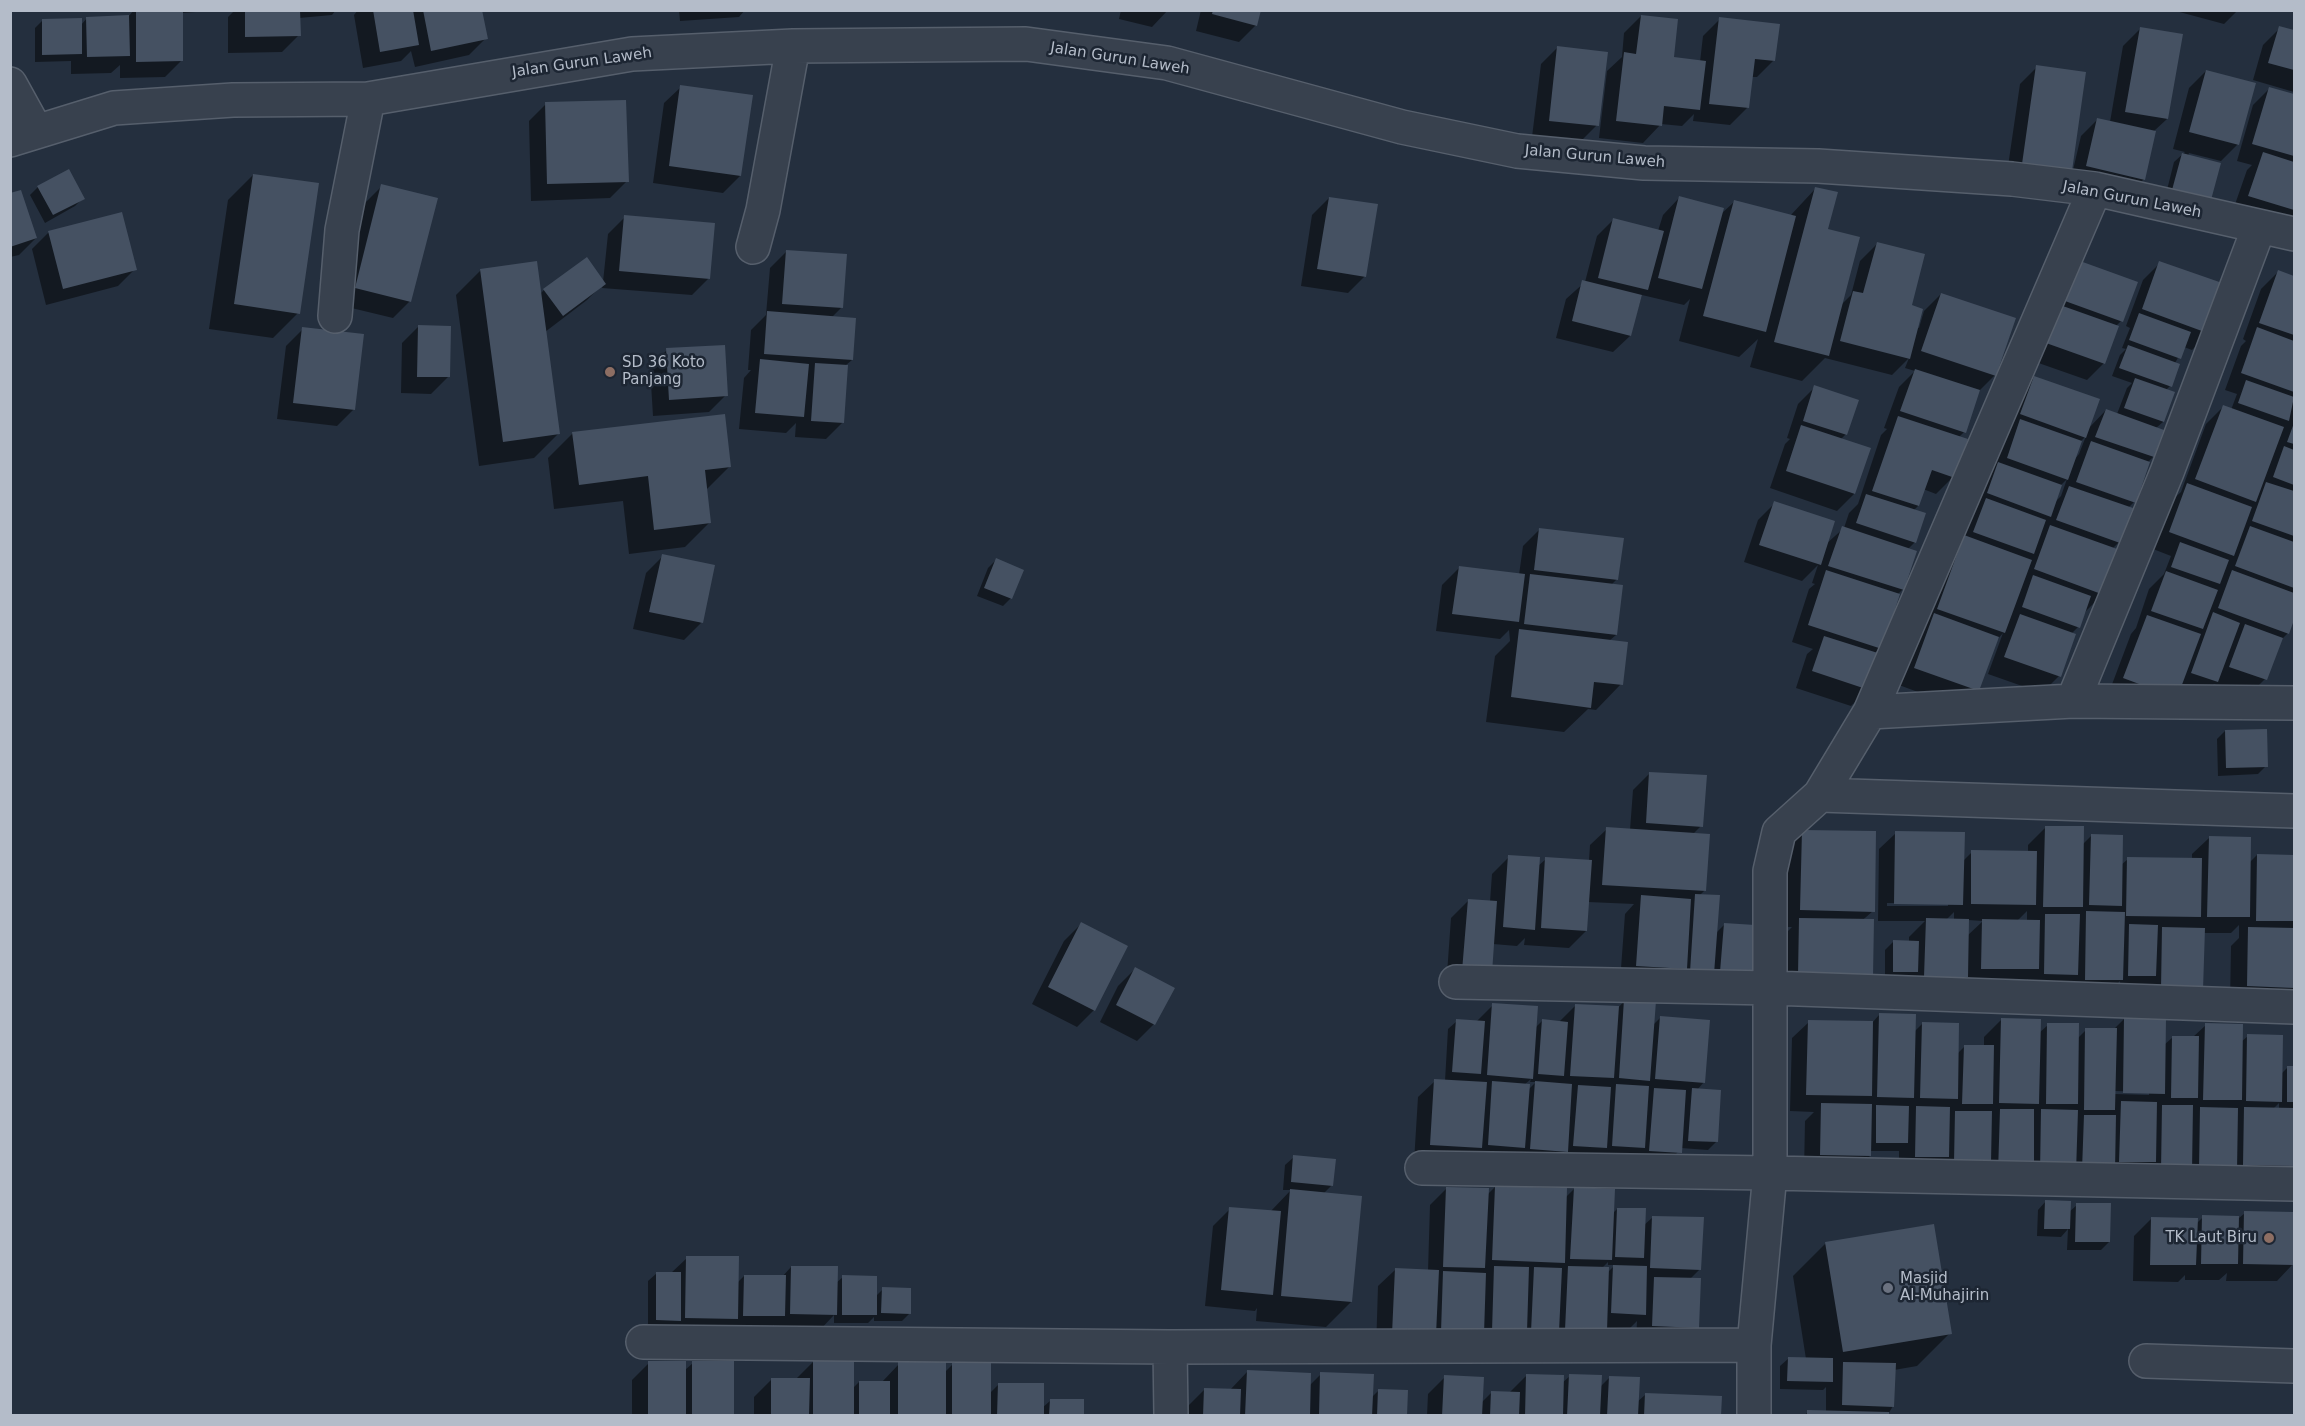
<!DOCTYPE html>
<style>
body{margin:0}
#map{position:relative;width:2305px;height:1426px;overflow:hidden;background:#242f3e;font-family:"DejaVu Sans",sans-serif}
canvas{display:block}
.frame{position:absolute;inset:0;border:12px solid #b4bcc9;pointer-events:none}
</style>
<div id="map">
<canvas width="2305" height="1426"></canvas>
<div class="frame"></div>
</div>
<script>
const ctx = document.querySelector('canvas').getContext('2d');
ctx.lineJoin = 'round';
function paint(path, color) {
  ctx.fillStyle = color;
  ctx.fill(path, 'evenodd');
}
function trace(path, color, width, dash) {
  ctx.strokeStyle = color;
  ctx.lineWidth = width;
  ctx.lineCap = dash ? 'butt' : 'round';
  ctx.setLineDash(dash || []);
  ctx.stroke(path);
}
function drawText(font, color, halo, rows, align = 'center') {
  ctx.font = font + ' "DejaVu Sans",sans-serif';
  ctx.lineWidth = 5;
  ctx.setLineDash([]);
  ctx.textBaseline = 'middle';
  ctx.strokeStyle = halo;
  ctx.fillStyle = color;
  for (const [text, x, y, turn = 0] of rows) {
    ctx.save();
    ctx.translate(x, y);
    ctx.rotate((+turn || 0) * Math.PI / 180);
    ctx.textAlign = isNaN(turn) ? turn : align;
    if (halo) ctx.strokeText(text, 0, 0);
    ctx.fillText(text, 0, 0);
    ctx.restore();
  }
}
const shadow = new Path2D(`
 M134 10H225L181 13 182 60 165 77 120 78V65L111 73 71 74V61L35 62V28L43 20 81 25 87 18 128 17Z
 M235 10H336L332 15 299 18V35L282 52 228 53V17Z
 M358 10H480L486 38 469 55 415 67 411 51 401 61 363 68 354 15Z
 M679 10H745L739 17 680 21Z
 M1121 10H1168L1152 27 1119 19Z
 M1201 10H1259L1256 25 1239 42 1196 31Z
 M2172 10H2238L2224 24Z
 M1641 16 1672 59 1700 62 1703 36 1720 19 1774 60 1757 77H1751L1747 108 1730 125 1693 121 1694 114 1682 126 1661 124 1643 143 1599 138 1607 71 1622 57 1624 33Z
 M2280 28 2294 32V92L2253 80 2263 45Z
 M2140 29 2167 119 2154 131 2144 179 2127 196 2070 183 2081 136 2098 119 2110 122 2123 46Z
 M1558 47 1597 125 1580 142 1532 137 1541 64Z
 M2037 67 2070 170 2006 180 2020 84Z
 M2206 71 2238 144 2221 161 2189 153 2188 156 2219 164 2165 198 2174 162 2185 152 2173 149 2189 88Z
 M681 87 740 176 723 193 653 183 664 103Z
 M2270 88 2294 95V225L2232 213 2247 170 2252 165 2237 161 2253 105Z
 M546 104 627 181 610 198 531 201 529 121Z
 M253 175 298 313 273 338 209 329 228 200Z
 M382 186 410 301 393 318 339 305 365 203Z
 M38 187 83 198 75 206 45 223 30 195Z
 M1816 188 1840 306 1851 295 1860 261 1877 244 1910 306 1916 327 1919 328 1924 311 1941 294 1995 375 1978 392 1964 432 1958 438 1953 477 1936 494 1923 489 1918 506 1913 511 1915 542 1908 549 1903 589 1898 594 1880 648 1874 654 1868 689 1851 706 1796 688 1807 654 1813 649 1792 642 1809 589 1815 584 1812 583 1818 565 1802 581 1744 562 1758 520 1775 503 1826 544 1844 528 1849 513 1858 504 1881 435 1887 429 1884 428 1899 387 1915 371 1905 368 1909 358 1892 375 1825 358 1802 381 1750 367 1758 339 1739 357 1679 341 1690 299 1684 305 1642 295 1630 336 1613 352 1556 338 1566 299 1585 282 1597 236 1614 219 1658 231 1663 215 1679 198 1720 215 1734 202 1790 216Z
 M10 195 36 238 19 255 10 257Z
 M1329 198 1365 276 1348 293 1301 286 1312 215Z
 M625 217 709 278 692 295 602 288 603 284 587 300 545 332 559 433 534 458 479 466 456 295 481 270 540 294 544 290 603 282 608 234Z
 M49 232 135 269 118 286 46 305 32 249Z
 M787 251 841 308 832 317 852 360 846 365 843 422 826 439 795 437 796 423 786 433 739 429 744 378 751 370H748L751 330 766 315 770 268Z
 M2160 263 2209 333 2192 350 2184 347 2175 363 2170 386 2166 390 2173 393 2163 422 2156 428 2162 431 2153 457 2147 463 2134 502 2128 508 2119 542 2112 549 2103 594 2086 611 2078 627 2071 634 2059 676 2042 693 1988 674 2003 633 1997 640 1978 691 1961 708 1899 685 1969 517 1974 512 1971 510 1982 480 1992 470 2004 438 2009 432 2004 430 2017 394 2034 377 2088 429 2106 410 2117 414 2127 388 2132 383 2112 376 2120 355 2126 349 2122 348 2130 328 2126 326 2143 280ZM2086 436 2079 454 2074 460 2081 441ZM2067 479 2061 496 2055 502 2061 485Z
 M2278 272 2294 278V615L2288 633 2280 641 2265 679 2248 696 2214 684 2200 698 2108 695 2131 634 2136 628 2149 589 2164 574 2171 556 2153 549 2170 502 2181 492 2206 424 2223 407 2231 410 2237 394 2225 390 2241 346 2246 341 2243 339 2261 289Z
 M2063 279 2121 321 2116 326 2104 363 2087 380 2030 360Z
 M419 326 448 377 431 394 401 393 402 343Z
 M303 329 354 409 337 426 277 419 286 346Z
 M667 350 726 395 709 412 653 416 650 367Z
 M1815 387 1846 434 1840 440 1869 449 1854 494 1837 511 1770 488 1785 444 1790 439 1787 438 1798 404Z
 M573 433 729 467 706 490 710 522 685 547 629 554 623 501 554 509 548 458Z
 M1540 529 1617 579 1611 585 1616 635 1609 641 1621 684 1596 710 1588 709 1564 732 1486 722 1495 656 1510 641 1509 630 1500 639 1436 631 1442 585 1459 568 1519 575 1523 546Z
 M663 556 701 623 684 640 633 629 646 573Z
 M996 560 1011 598 1003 606 977 596 988 568Z
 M2225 731 2266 766 2258 774 2218 776 2217 739Z
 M1650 773 1701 826 1693 834 1705 890 1699 896 1716 933 1724 925 1750 974 1620 982 1625 914 1634 904 1588 902 1586 931 1569 948 1524 945 1525 938 1517 946 1493 944 1446 988 1451 918 1468 901 1490 902 1492 874 1509 857 1538 866 1546 859 1589 861 1590 845 1607 829 1630 830 1633 790Z
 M2045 828 2082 845 2091 836 2121 865 2128 859 2192 860V854L2209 838 2249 863 2257 855 2294 856V999L2230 1003 2231 946 2239 938V925L2231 933H2203L2202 989 2145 1005V984H2120V981L2105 996H2069V982L2060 991H2027L2028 979 2021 986 1965 985V978L1950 994 1885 979V950L1893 942H1909V937L1925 921H1878L1879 849 1896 833 1963 861 1972 852H2028V845ZM1887 903H1948V906H1887ZM2027 911V921H2017ZM1954 912V920H1946ZM1968 920 1983 921 1967 936Z
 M1802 832 1873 911 1781 991 1782 937 1792 927H1784L1785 849Z
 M1081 924 1094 1010 1077 1027 1032 1004 1064 941Z
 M1135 969 1154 1024 1137 1041 1100 1022 1118 986Z
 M1625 1000 1653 1025 1660 1018 1704 1082 1697 1090 1716 1142 1708 1150 1681 1148 1664 1169 1414 1162 1418 1097 1435 1081H1445L1448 1029 1457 1021 1476 1022 1493 1005 1535 1028 1542 1021 1559 1022 1576 1005 1618 1008ZM1531 1079 1530 1082H1536L1528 1090 1524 1085Z
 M1879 1015 1914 1032 1922 1024 1957 1054 1964 1047H1984V1037L2001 1020 2039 1033 2048 1025 2078 1038 2086 1030H2113L2125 1018 2164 1045 2173 1037H2193L2206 1025 2241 1042 2248 1036 2281 1074 2288 1067H2294L2293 1166 2276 1183 1899 1173V1151H1870V1156L1853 1173 1804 1172 1805 1121 1814 1112 1790 1111 1792 1038 1809 1022 1872 1023ZM2115 1091 2149 1092V1095L2115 1094ZM2279 1103V1109H2273Z
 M1294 1157 1332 1185 1323 1194 1351 1302 1326 1327 1256 1321 1257 1308 1255 1311 1205 1306 1213 1226 1230 1209 1270 1212 1291 1190H1283L1285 1165Z
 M1495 1187 1566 1197 1574 1189 1612 1214 1617 1209 1643 1226 1653 1217 1700 1269 1690 1279 1697 1327 1680 1344 1636 1343 1637 1321 1627 1331 1376 1350 1378 1286 1395 1270 1428 1271 1430 1205 1447 1188 1487 1195ZM1608 1262V1265H1615L1608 1272 1601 1269Z
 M2046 1201 2069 1212 2077 1205 2109 1242 2101 1250H2067L2068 1229 2061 1237 2037 1236 2038 1210Z
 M2245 1213H2294L2293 1264 2277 1281H2226L2227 1273 2219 1280H2185V1275L2178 1282 2133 1281 2134 1236 2151 1219 2196 1224 2203 1217 2239 1218Z
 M1825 1244 1950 1333 1917 1366 1894 1370 1893 1406 1887 1416H1804L1808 1412H1826V1387L1823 1390 1780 1389V1366L1789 1358 1806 1359 1793 1276Z
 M687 1258 737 1283 744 1276 782 1277 791 1267 836 1283 843 1277 876 1296 883 1289 910 1313 902 1321H874V1317L868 1323H834V1315L819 1331H774V1325L767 1332 648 1328V1281L657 1273H671Z
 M814 1361 852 1389 859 1382H882L899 1364 945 1372 953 1364 990 1393 998 1385 1042 1408 1050 1401 1082 1416H754V1397L771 1380 797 1378Z
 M649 1363 685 1370 693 1363 733 1416H632V1380Z
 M1247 1372 1310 1385 1321 1374 1372 1397 1379 1390 1406 1416H1187L1188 1406 1205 1389 1230 1390Z
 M1527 1375 1562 1383 1570 1376 1600 1387 1609 1378 1637 1402 1645 1395 1720 1416H1427L1428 1394 1445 1377 1481 1403 1492 1392 1509 1393Z`);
const building = new Path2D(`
 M136 10H183V61L136 62Z
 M245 10H300L301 36 245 37Z
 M373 10H413L419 45 380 52Z
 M423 10H482L488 39 431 51Z
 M1213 10H1261L1257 26 1212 14Z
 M129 15 130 56 87 57 86 17Z
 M1641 15 1678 19 1674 57 1706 61 1700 110 1664 106 1662 126 1616 121 1624 52 1636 54Z
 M1719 17 1780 24 1775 61 1755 59 1749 108 1709 104Z
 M82 18V54L42 55V19Z
 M2279 26 2294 30V70L2268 63Z
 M2140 27 2183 34 2168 119 2125 112Z
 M1557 46 1608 52 1599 126 1549 121Z
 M2036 65 2086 72 2072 171 2022 164Z
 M2206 70 2256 83 2239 145 2189 132Z
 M680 85 753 95 741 176 669 166Z
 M2269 87 2294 94V156L2252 144Z
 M626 100 629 182 547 184 545 102Z
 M2097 118 2156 131 2145 180 2086 166Z
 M2263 152 2294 162V210L2248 196Z
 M2182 153 2221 163 2211 200 2172 190Z
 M69 169 85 199 53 215 37 186Z
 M253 174 319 183 300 314 234 304Z
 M381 184 438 198 411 302 355 288Z
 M1815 187 1838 192 1828 229 1860 237 1829 356 1774 342Z
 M21 190 37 238 10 247V193Z
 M1679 196 1724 208 1702 289 1658 278Z
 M1329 197 1378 204 1366 277 1317 269Z
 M1734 200 1796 216 1766 332 1703 316Z
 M122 212 137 270 63 289 48 231Z
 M624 215 715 223 710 279 619 271Z
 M1613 218 1664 231 1648 290 1598 278Z
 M1877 242 1925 254 1912 305 1923 309 1910 359 1840 341 1853 291 1863 293Z
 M786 250 847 254 843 308 782 304Z
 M587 257 606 284 563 316 543 289Z
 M537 261 560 434 503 442 480 269Z
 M2080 261 2138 282 2123 322 2065 301Z
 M2159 261 2228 285 2210 334 2142 309Z
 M2278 270 2294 276V335L2259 323Z
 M1582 280 1642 295 1631 336 1572 321Z
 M1941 293 2016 318 1996 376 1921 351Z
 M2060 305 2119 326 2105 364 2046 343Z
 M767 311 856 318 853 360 764 354Z
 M2139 313 2191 332 2181 359 2129 340Z
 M418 325 451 326 450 377H417Z
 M302 327 364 334 355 410 293 403Z
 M2257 327 2294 341V392L2241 373Z
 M725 345 728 396 669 400 666 348Z
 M2128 345 2180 364 2172 387 2119 368Z
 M760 359 809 364 804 417 755 413Z
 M815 363 848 365 844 423 811 421Z
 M1915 369 1980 390 1966 433 1900 411Z
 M2034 376 2100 399 2086 438 2020 414Z
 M2135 378 2175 392 2164 422 2124 408Z
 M2246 380 2294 397 2289 421 2238 403Z
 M1814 385 1859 400 1847 435 1803 421Z
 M2223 405 2284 427 2256 502 2195 479Z
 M2106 409 2164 430 2154 457 2095 437Z
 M725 414 731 467 705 470 711 523 654 530 648 476 579 485 572 432Z
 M1898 416 1968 439 1955 478 1932 470 1919 506 1872 491Z
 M2020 419 2082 441 2068 480 2007 458Z
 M2294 423V444L2287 442Z
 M1801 425 1871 448 1855 494 1786 471Z
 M2091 441 2150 462 2136 503 2076 482Z
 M2284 446 2294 450V485L2273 477Z
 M1998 462 2062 485 2051 517 1987 493Z
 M2266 482 2294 491V536L2252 521Z
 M2187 483 2252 507 2234 556 2169 532Z
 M2069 486 2133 508 2120 543 2056 520Z
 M1866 494 1926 513 1916 543 1856 523Z
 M1986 498 2046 520 2034 554 1973 532Z
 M1774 501 1835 521 1821 565 1759 545Z
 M2050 525 2120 550 2104 595 2034 569Z
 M1842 526 1917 551 1904 590 1828 566Z
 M2250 526 2294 542V588L2235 566Z
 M1539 528 1624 538 1618 580 1534 570Z
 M1964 535 2032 560 2005 633 1937 609Z
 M2180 542 2229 560 2220 584 2171 567Z
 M662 554 715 565 703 623 649 612Z
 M996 558 1024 570 1012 599 984 588Z
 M1459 566 1525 574 1519 622 1452 614Z
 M1826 570 1900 594 1882 649 1808 625Z
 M2232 570 2294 593V620L2289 634 2218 608Z
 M2166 571 2218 590 2203 629 2151 611Z
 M1530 574 1623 585 1617 635 1524 624Z
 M2033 575 2091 596 2080 628 2022 607Z
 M2213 612 2240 623 2218 682 2191 673Z
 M1934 613 1999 637 1979 691 1914 668Z
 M2020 614 2076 634 2061 677 2004 657Z
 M2147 615 2201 634 2177 698 2123 678Z
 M2245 624 2283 638 2267 680 2229 667Z
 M1519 629 1628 642 1623 685 1594 682 1591 708 1511 697Z
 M1824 636 1881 654 1869 690 1812 671Z
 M2267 729 2268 767 2226 768 2225 730Z
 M1649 772 1707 775 1703 827 1646 823Z
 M2045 826H2084L2083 907H2043Z
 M1606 827 1710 834 1706 891 1602 885Z
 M1802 830 1876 831 1875 912 1800 910Z
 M1895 831 1965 832 1963 905 1894 904Z
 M2091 834 2123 835 2122 906 2089 905Z
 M2209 836 2251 837 2250 917H2207Z
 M1971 850 2037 851 2036 905 1971 904Z
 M2257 854 2294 855V921H2256Z
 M1508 855 1540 857 1535 930 1503 927Z
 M1545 857 1592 860 1587 931 1541 928Z
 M2127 857 2202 858 2201 917 2126 916Z
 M1695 894 1720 895 1714 974 1690 972Z
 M1641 895 1691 899 1687 969 1636 966Z
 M1468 899 1497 901 1492 973 1462 971Z
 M2086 911 2125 912 2123 980H2085Z
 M2045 914H2080L2078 975 2044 974Z
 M1799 918 1874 919 1873 977 1798 975Z
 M1926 918 1969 919 1968 977H1924Z
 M1982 919 2040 920 2039 969H1981Z
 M1081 922 1128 946 1095 1011 1048 987Z
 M1724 923 1755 925 1752 974 1720 972Z
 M2129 924 2158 925 2156 976H2128Z
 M2162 927 2205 928 2203 990 2161 989Z
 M2248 927 2294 928V988L2247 986Z
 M1893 940 1919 941 1918 972H1893Z
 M1135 967 1175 988 1155 1025 1116 1005Z
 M1624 999 1656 1001 1650 1081 1619 1078Z
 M1492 1003 1538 1006 1533 1079 1487 1075Z
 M1575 1004 1619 1006 1614 1078 1570 1076Z
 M1879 1013 1916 1014 1914 1098 1877 1097Z
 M1660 1016 1710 1020 1705 1083 1655 1079Z
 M2124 1017 2166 1018 2165 1094 2123 1093Z
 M2001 1018 2041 1019 2039 1104 1999 1103Z
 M1456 1019 1485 1021 1481 1074 1452 1072Z
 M1542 1019 1568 1022 1564 1076 1538 1074Z
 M1808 1020 1873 1021 1872 1096 1806 1095Z
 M1922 1022 1959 1023 1958 1099 1920 1098Z
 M2047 1023H2079L2078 1104H2046Z
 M2205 1023 2243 1024 2242 1100H2203Z
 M2085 1028H2117L2115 1110H2084Z
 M2247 1034 2283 1035 2282 1102 2246 1101Z
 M2172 1036H2199L2198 1098H2171Z
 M1964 1045H1994L1993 1104H1962Z
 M2287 1066H2294V1102H2287Z
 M1434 1079 1487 1082 1482 1148 1430 1145Z
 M1492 1081 1530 1084 1525 1148 1488 1145Z
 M1535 1081 1572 1084 1568 1152 1530 1149Z
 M1616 1084 1649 1086 1645 1148 1612 1146Z
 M1578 1085 1611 1087 1607 1148 1573 1146Z
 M1654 1088 1686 1090 1682 1153 1649 1151Z
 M1692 1088 1721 1090 1718 1142 1688 1141Z
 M2121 1101 2157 1102 2156 1162H2119Z
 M1821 1103 1872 1104 1871 1156 1820 1155Z
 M1876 1105 1909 1106 1908 1143H1876Z
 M2162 1105H2193L2192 1171H2161Z
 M1916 1106 1950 1107 1949 1157H1915Z
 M2200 1107 2238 1108 2237 1171 2199 1169Z
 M2244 1107 2294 1108V1166L2243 1165Z
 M2000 1109H2034V1173H1998Z
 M2041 1109 2078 1110 2076 1173H2040Z
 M1955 1111H1992L1991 1163 1954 1162Z
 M2084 1115H2116L2115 1171 2082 1170Z
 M1293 1155 1336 1159 1333 1186 1291 1182Z
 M1495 1186 1567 1188 1565 1263 1492 1260Z
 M1446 1187 1489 1188 1485 1268 1443 1267Z
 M1574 1187 1615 1189 1612 1260 1570 1259Z
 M1290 1189 1362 1196 1352 1302 1281 1296Z
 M2045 1200 2071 1201 2070 1229H2044Z
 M2076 1203H2111L2110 1242H2075Z
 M1229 1207 1281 1211 1273 1295 1221 1290Z
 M1617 1208H1646L1644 1258 1615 1257Z
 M2244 1211 2294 1212V1265L2243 1264Z
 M2202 1215 2239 1216 2238 1264H2201Z
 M1652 1216 1704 1217 1701 1270 1650 1268Z
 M2151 1217 2198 1218 2196 1265H2150Z
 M1934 1224 1952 1334 1843 1352 1825 1242Z
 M686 1256H739L738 1319 685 1318Z
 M1613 1265 1647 1266 1646 1315 1611 1313Z
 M791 1266H838L837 1315 790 1314Z
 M1494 1266 1529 1267 1527 1332 1492 1331Z
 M1568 1266 1609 1267 1607 1331 1565 1330Z
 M1534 1267 1562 1268 1559 1332H1531Z
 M1395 1268 1439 1270 1436 1335 1392 1334Z
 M1443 1271 1486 1273 1484 1334 1441 1332Z
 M656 1272H681V1321L656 1320Z
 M744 1275H786L785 1316H743Z
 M842 1275 877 1276V1315H842Z
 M1654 1277 1701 1278 1699 1328 1652 1326Z
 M882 1287 911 1288V1314L881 1313Z
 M1788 1357 1833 1358V1382L1787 1381Z
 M813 1360H854V1416H813Z
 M648 1361H686V1416H648Z
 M692 1361H734V1416H692Z
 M898 1362H946V1416H898Z
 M1843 1362 1896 1363 1894 1407 1842 1405Z
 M952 1363H991V1416H952Z
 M1247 1370 1311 1373 1310 1416H1245Z
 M1320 1372 1374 1374 1372 1416H1319Z
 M1526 1374 1564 1375 1563 1416H1525Z
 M1569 1374 1602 1375 1600 1416H1567Z
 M1444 1375 1484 1377 1482 1416H1442Z
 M1609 1376 1640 1377 1638 1416H1607Z
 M771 1378H810L809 1416H771Z
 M859 1381H890V1416H859Z
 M998 1383H1044V1416H997Z
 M1204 1388 1241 1389 1240 1416H1203Z
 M1378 1389 1408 1390 1407 1416H1377Z
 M1491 1391 1520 1392 1519 1416H1490Z
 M1645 1393 1722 1396 1721 1416H1644Z
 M1050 1399H1084V1416H1049Z
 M1807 1410 1889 1412V1416H1807Z`);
const minor = new Path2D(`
 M10 84 36 131
 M10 140 114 108 233 100 368 99 632 54 793 46 1026 44 1167 63 1402 127 1517 151 1644 163 1818 166 2012 179 2095 189 2294 234
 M753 247 763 210 793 46
 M335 316 342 230 368 99
 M2073 701 2167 472 2259 227
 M1870 712 2073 701 2294 703
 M1820 795 2294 811
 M1456 982 1771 988 2294 1007
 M1422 1168 1770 1173V871L1779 832 1820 795 1870 712 2095 189
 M643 1342 1170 1347 1754 1345
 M1170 1347 1171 1416
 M2146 1361 2294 1366
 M1754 1416V1345L1770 1173 2294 1184`);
const markers = [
 [610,372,6,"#8d6e63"],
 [2269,1238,6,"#8d6e63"],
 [1888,1288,6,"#6b7280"]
];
const streetNames = [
 ["Jalan Gurun Laweh",1120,59,9],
 ["Jalan Gurun Laweh",582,63,-8],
 ["Jalan Gurun Laweh",1595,157,5],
 ["Jalan Gurun Laweh",2132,200,11]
];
const poiNames = [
 ["SD 36 Koto",622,363],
 ["Panjang",622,380],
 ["TK Laut Biru",2257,1238,"right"],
 ["Masjid",1900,1279],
 ["Al-Muhajirin",1900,1296]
];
paint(shadow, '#0007');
paint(building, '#455162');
trace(minor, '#565f6c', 36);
trace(minor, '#38414e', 33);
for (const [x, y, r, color] of markers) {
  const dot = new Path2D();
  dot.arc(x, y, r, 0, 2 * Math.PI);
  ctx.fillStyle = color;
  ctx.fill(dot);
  trace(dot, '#1d2633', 2);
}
drawText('15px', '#b4bcc9', '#1d2633', streetNames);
drawText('15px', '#b4bcc9', '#1d2633', poiNames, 'left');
</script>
